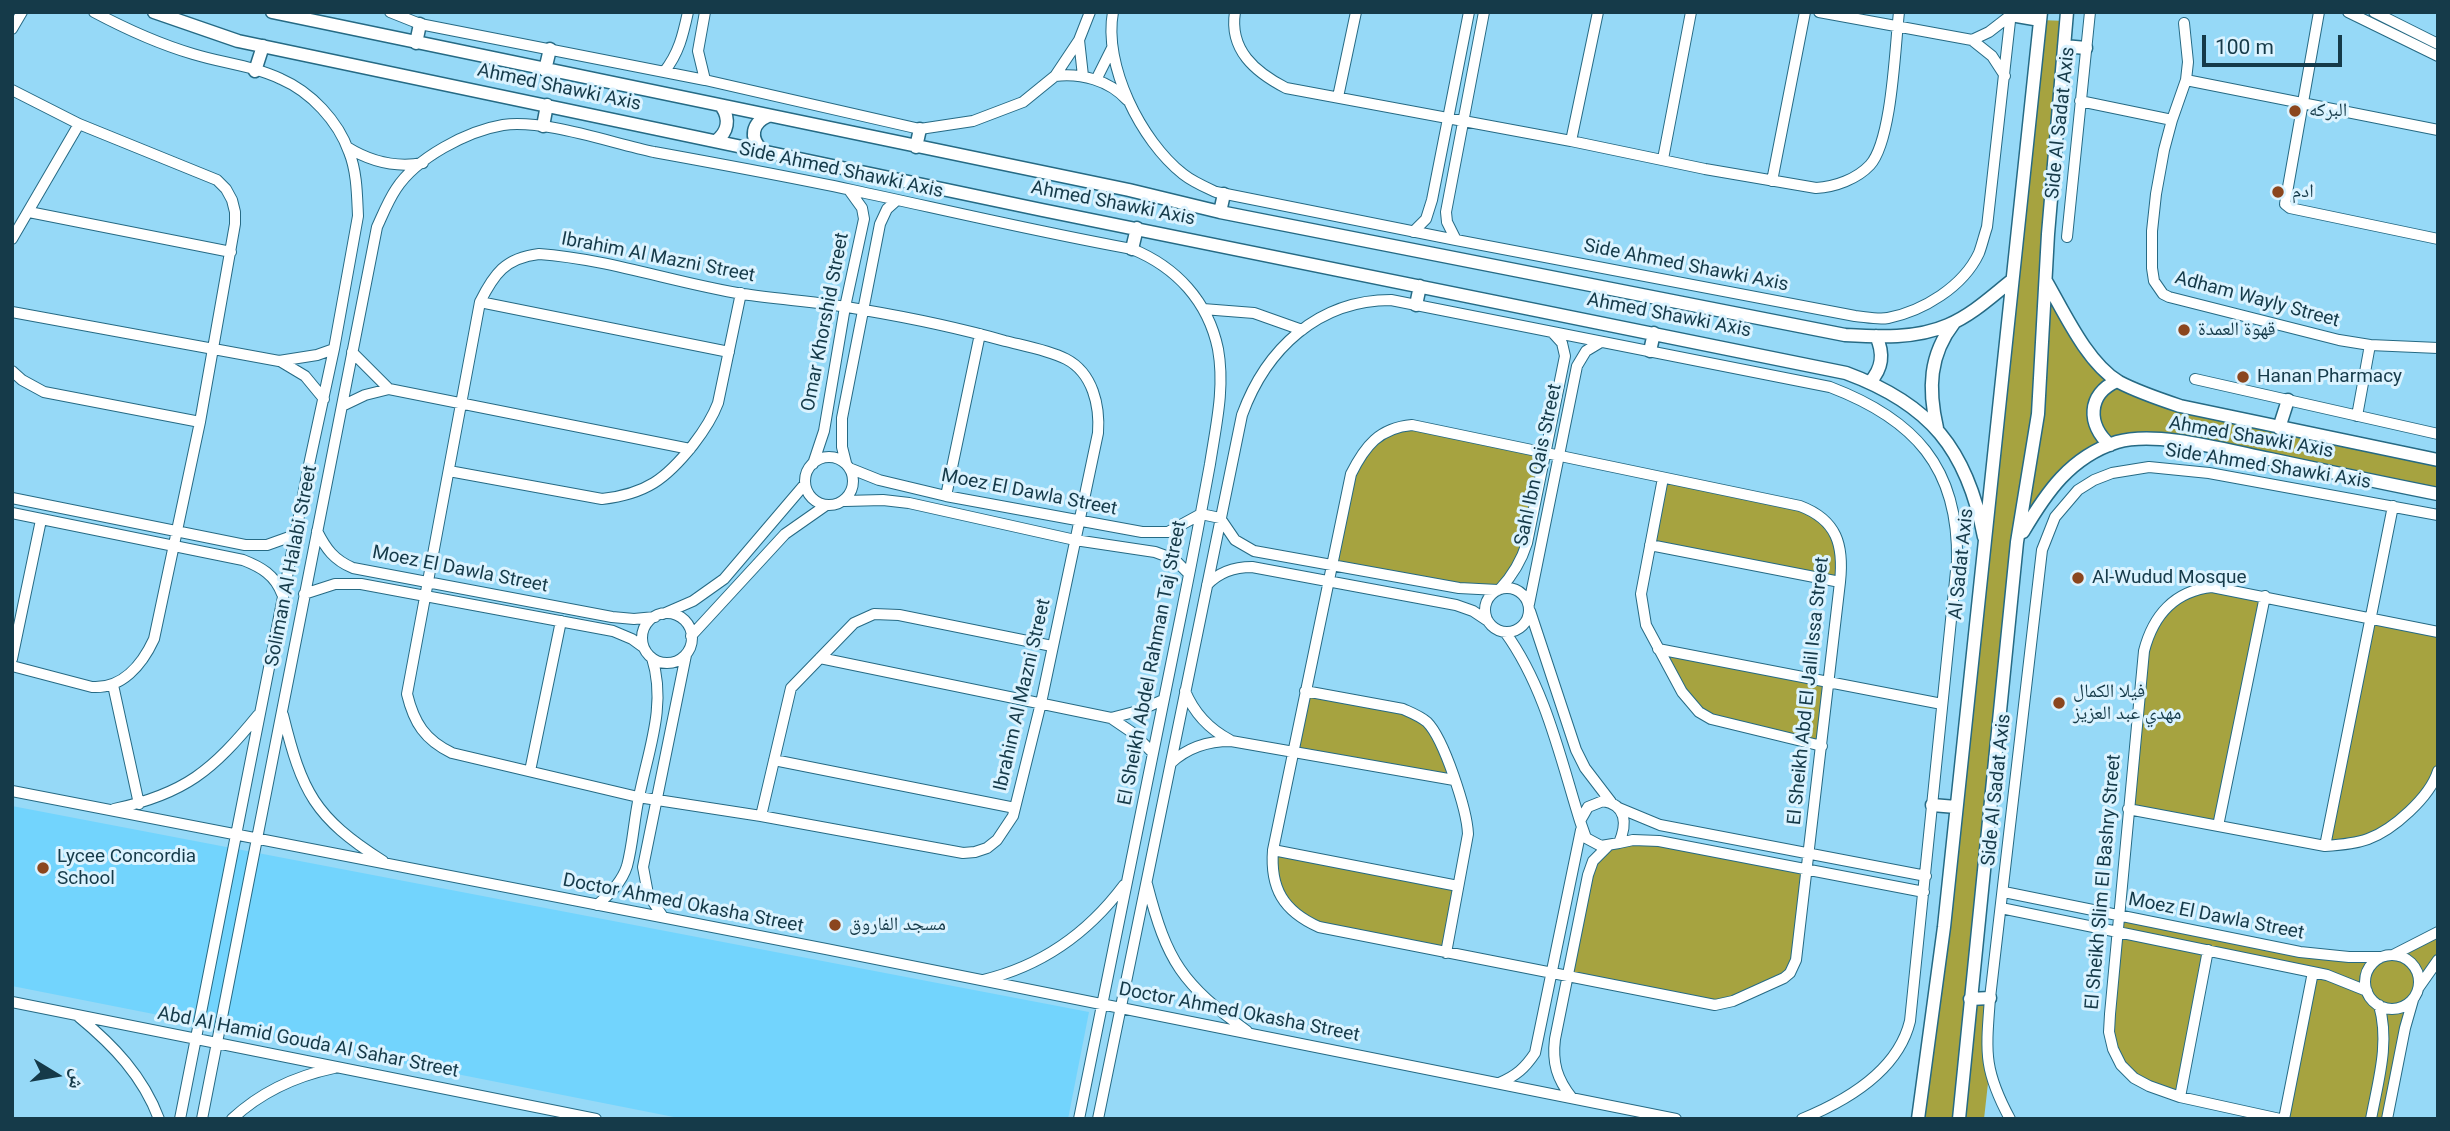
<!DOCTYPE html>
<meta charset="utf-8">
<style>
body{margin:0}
#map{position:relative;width:2450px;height:1131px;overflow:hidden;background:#96d9f7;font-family:Roboto,"Noto Naskh Arabic",sans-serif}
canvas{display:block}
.frame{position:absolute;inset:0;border:14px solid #153a49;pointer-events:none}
.north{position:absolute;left:21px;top:1040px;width:70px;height:70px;-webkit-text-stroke:5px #dbf3ff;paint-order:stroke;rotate:101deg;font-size:19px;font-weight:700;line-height:28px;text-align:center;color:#153a49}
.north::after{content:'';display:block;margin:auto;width:24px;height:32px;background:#153a49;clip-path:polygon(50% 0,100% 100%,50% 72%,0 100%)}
.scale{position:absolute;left:2202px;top:35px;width:140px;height:32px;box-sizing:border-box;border:4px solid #153a49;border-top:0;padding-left:9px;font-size:21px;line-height:24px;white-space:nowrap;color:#153a49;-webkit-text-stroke:5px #dbf3ff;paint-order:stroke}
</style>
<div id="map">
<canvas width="2450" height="1131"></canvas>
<div class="frame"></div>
<div class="north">ش</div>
<div class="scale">100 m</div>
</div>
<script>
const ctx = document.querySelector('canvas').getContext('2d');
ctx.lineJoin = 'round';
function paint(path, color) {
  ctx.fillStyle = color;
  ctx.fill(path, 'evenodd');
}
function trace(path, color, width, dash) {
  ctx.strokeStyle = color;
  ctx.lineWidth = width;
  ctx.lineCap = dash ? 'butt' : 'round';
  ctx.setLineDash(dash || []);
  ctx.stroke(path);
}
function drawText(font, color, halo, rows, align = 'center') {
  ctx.font = font + ' Roboto,"Noto Naskh Arabic",sans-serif';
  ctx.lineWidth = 6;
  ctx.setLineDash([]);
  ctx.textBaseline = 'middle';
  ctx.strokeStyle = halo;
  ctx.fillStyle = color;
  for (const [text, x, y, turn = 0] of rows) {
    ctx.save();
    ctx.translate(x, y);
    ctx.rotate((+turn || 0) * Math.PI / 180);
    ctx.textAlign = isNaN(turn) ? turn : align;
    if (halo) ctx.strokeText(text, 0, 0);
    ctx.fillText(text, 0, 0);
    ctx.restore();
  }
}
const built = new Path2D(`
 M12 806 1089 1012 1068 1119H684L12 986Z`);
const green = new Path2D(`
 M2040 20 2066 21 2046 280 2096 360 2142 392 2438 460V494L2144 440 2083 459 2017 542 1970 998H1990L1989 1074 1984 1119H1917Z
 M1400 426 1545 454 1527 543 1498 590 1331 566 1358 459Z
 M1663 478 1800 506 1833 529 1840 582 1650 545Z
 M2201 588 2265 596 2218 826 2128 809 2144 651 2156 619Z
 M2371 617 2438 632V771L2426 795 2369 838 2325 846Z
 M1658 649 1829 682 1822 746 1711 719 1682 692Z
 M1305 691 1403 709 1428 723 1454 780 1293 750Z
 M1633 840 1807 869 1794 967 1725 1004 1567 977 1588 875 1602 850Z
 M1273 850 1458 886 1446 953 1319 927 1281 897Z
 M2118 915 2300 952 2382 957 2393 955 2438 932V960L2413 999 2387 1119H2284L2313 972 2208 951 2180 1097 2164 1092 2121 1065 2109 1032Z`);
const minor = new Path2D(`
 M94 12C126 29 159 44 193 54 222 63 254 66 281 79 311 92 338 121 349 152 357 172 357 195 358 216L334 349 310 460 180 1119
 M390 12 420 24 705 80 920 129 973 121 1023 102 1055 76 1079 40 1090 12
 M705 12 698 51 705 80
 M1113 12C1103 65 1141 141 1183 174 1193 182 1205 187 1216 192L1456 240 1855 316C1866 317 1878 320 1888 318 1923 311 1963 287 1979 253 1982 245 1984 236 1987 227L2011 12
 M1235 12C1229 50 1255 72 1286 88L1571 141 1705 169 1816 188C1835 187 1857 179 1870 165 1892 141 1895 47 1899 12
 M1819 12 1972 40 1992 56 2005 76
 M2319 12 2285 204 2290 208 2438 239
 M2348 12 2438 56
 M2374 12 2438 44
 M2184 23 2188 62 2186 80 2172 120 2164 150 2156 194 2152 231V268L2154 281 2163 294 2169 297 2339 340 2370 345 2438 348
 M12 29 22 12
 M1079 40 1083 76
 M1972 40 1989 32 2011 15
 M664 72C679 53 683 35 688 12
 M1055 76C1081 73 1109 80 1127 100
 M1096 80 1112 48
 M2186 80 2438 130
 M12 90 79 124 217 180 226 189 232 200 235 212V224L200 422 154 639C142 665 122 689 92 687L12 666
 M1338 97 1356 12
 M2080 101 2172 120
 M1571 141 1598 12
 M347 147C371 162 395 168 423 163
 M1663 159 1691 12
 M1772 181 1805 12
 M29 212 231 252
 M1413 232 1426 219 1432 200 1469 12
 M2067 237 2090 12
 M12 239 79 124
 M1456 240 1447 222 1446 212 1484 12
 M539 254C608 259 675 283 743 294 783 300 824 302 864 310 911 318 959 328 1005 341 1025 346 1048 350 1066 359 1093 373 1100 406 1098 433L1041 703 1013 816 997 840 987 848 975 852 963 853 761 816 638 797 452 753C425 740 414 723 407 694L480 302C494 274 505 258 539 254Z
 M480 302 729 352
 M1203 309 1254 313 1302 330
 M12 312 279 361 317 355 334 349
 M352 352 389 389
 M280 361 305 376 324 399
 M12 371 22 380 44 392 200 422
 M2195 379 2438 434
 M342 406 365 395 389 389 690 449
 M2357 416 2370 345
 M1412 425 1800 506C1837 520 1844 545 1840 582L1796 960 1790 973 1784 978 1733 1001 1715 1005 1319 927C1283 911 1270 888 1273 850L1351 474C1365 446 1379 428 1412 425Z
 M805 481a24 24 0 1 1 48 0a24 24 0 1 1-48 0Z
 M846 463 842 447V418L880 224 887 209 897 200
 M813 464 824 431 845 307 864 219 862 208 849 190
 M849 468 879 480 946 496 1142 532H1168L1201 514 1220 518 1235 540 1254 551 1459 588 1498 590
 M449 471 602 499C646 494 666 479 693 445 703 432 712 419 718 403L741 293
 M1663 478 1641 594 1646 625 1682 692 1699 712 1711 719 1822 746
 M946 496 980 334
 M12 498 245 545H267L295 535
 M845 501 883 500 909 503 1075 540 1155 552 1174 559 1189 574
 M12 513 243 560C261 567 275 575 282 594
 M317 531C326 549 334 560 353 568L612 617 634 619 655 617
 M1650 545 1840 582
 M1207 585C1219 572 1234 567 1252 567L1456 605 1473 611 1488 621
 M1485 610a22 22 0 1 1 44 0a22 22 0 1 1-44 0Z
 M1500 589C1513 575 1521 562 1527 543L1565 356 1562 343 1552 332
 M304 594 335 584H361L613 631 632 639 643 647
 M1529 604 1577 366 1586 351 1601 342
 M1530 611 1576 750 1585 768 1611 802
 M642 638a25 25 0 1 1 50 0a25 25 0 1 1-50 0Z
 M663 614 693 601 724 579 805 484
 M1505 632C1545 687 1560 757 1580 821
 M691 636 785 534 825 506
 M1658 649 1942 704
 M820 658 1111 718 1133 733 1153 753
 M12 659 41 520
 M113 685 139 804
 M1185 691C1194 713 1209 729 1230 740
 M1305 691 1403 709C1412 713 1420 716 1427 722 1444 739 1467 810 1468 834L1446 953
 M283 715C302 792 314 817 383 861
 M1111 718 1138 711 1163 700
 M774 760 1015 808
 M1171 763C1188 747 1208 741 1231 741L1454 780
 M530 771 561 621
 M12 791 826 949 1676 1119
 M1603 801C1627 805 1627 824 1619 843L1601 846 1586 838 1580 821 1588 807Z
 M1619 808 1660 825 1926 876
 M114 809C185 794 213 770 258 715
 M2128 809 2325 846C2340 845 2354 844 2368 839 2393 830 2430 797 2438 771
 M761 816 791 688 854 623 874 614 899 615 1052 646
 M2218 826 2265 596
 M1619 843 1633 840 1659 841 1924 892
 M2325 846 2393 506
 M1273 850 1458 886
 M1147 884C1167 962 1182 984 1247 1031
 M2004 892 2300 952 2349 957H2382
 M597 905C610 894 622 882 627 866 633 844 634 819 639 797 648 751 667 705 652 658
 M2001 908 2327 975 2367 991
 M663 917 648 894 643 867 686 655
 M2393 955 2438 932
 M2365 982a27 27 0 1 1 54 0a27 27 0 1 1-54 0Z
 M983 980C1042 966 1088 933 1124 885
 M2419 987 2438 960
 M12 1002 596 1119
 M79 1017C113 1045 143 1076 159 1119
 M1499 1083C1516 1076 1525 1068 1535 1053L1581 830
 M2180 1097 2208 950
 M1572 1098C1557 1079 1552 1063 1555 1039L1588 875 1593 861 1609 845
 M202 1119 377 227C383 214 388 201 396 189 416 158 467 131 503 125 544 119 611 143 654 152 720 164 786 176 852 190 945 210 1038 232 1132 249 1176 267 1208 301 1218 349 1225 388 1216 425 1210 464 1201 513 1192 561 1182 610 1147 779 1113 949 1079 1119
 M232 1119C261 1092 296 1076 334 1068
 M1098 1119 1242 415C1266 349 1318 300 1391 300L1830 387C1914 419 1959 467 1957 561L1910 1021C1898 1071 1846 1101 1802 1119
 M2010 1119C1983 1069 1986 1052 1990 998L2042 550 2055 517 2078 490 2094 480 2112 473 2149 467 2209 473 2438 515
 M2280 1119 2180 1097 2149 1086 2134 1078 2121 1065 2113 1049 2109 1032 2110 1014 2144 651C2153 616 2174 591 2212 587L2438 632
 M2284 1119 2313 972
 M2371 1119C2378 1081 2390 1043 2379 1005
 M2387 1119 2405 1028 2413 1000`);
const major = new Path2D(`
 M154 12 238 41 1042 210 1846 373C1930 404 1967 449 1984 537
 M272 12 1129 190 1220 212 1845 335C1879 337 1916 339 1948 325 1972 315 1992 296 2011 281
 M2011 15 2040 20
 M416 43 420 24
 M2064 46 2086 48
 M545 70 550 49
 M255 71 263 46
 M543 126 547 105
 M716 141C728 132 730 119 722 107
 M916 147 920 129
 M762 150C749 138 752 123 768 116
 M1220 212 1224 194
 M1132 249 1137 228
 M2046 281C2064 312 2087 363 2119 382 2138 392 2159 399 2180 406L2438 460
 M1416 305 1420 286
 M1650 351 1654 333
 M1870 382C1883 368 1884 353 1876 336
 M1937 428C1928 389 1929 355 1954 323
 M2279 428 2288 400
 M2110 445C2087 425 2087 394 2117 381
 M2023 532C2046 493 2070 457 2117 442 2157 430 2229 451 2270 459 2326 471 2382 483 2438 494
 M1932 805 1956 807
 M1970 999 1990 998
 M1918 1119 1944 927 2041 12
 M1959 1119 2017 542 2038 414 2048 234 2067 12`);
const markers = [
 [2295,111,7,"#8b461e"],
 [2278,192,7,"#8b461e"],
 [2184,330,7,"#8b461e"],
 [2243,377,7,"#8b461e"],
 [2078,578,7,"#8b461e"],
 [2059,703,7,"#8b461e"],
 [43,868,7,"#8b461e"],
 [835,925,7,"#8b461e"]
];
const streetNames = [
 ["Ahmed Shawki Axis",559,88,12],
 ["Side Al Sadat Axis",2061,123,-84],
 ["Side Ahmed Shawki Axis",841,171,12],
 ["Ahmed Shawki Axis",1113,204,11],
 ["Ibrahim Al Mazni Street",658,258,11],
 ["Side Ahmed Shawki Axis",1686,266,11],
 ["Adham Wayly Street",2257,300,15],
 ["Ahmed Shawki Axis",1669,316,11],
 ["Omar Khorshid Street",826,322,-79],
 ["Ahmed Shawki Axis",2251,438,10],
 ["Sahl Ibn Qais Street",1539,465,-78],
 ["Side Ahmed Shawki Axis",2268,467,9],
 ["Moez El Dawla Street",1029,493,11],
 ["Al Sadat Axis",1962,564,-84],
 ["Soliman Al Halabi Street",292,566,-79],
 ["Moez El Dawla Street",460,570,11],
 ["El Sheikh Abdel Rahman Taj Street",1153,663,-79],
 ["El Sheikh Abd El Jalil Issa Street",1809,691,-84],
 ["Ibrahim Al Mazni Street",1023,695,-77],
 ["Side Al Sadat Axis",1997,790,-84],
 ["El Sheikh Slim El Bashry Street",2104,882,-85],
 ["Doctor Ahmed Okasha Street",683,904,11],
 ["Moez El Dawla Street",2216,917,11],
 ["Doctor Ahmed Okasha Street",1239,1013,11],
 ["Abd Al Hamid Gouda Al Sahar Street",308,1043,11]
];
const poiNames = [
 ["البركه",2309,111],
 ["ادم",2292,192],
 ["قهوة العمدة",2198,330],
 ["Hanan Pharmacy",2257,377],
 ["Al-Wudud Mosque",2092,578],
 ["فيلا الكمال",2073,692],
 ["مهدي عبد العزيز",2073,714],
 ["Lycee Concordia",57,857],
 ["School",57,879],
 ["مسجد الفاروق",849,925]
];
paint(built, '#72d4fd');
paint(green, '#a6a340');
trace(minor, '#266a84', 12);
trace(major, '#266a84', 15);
trace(minor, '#fff', 10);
trace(major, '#fff', 12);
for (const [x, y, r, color] of markers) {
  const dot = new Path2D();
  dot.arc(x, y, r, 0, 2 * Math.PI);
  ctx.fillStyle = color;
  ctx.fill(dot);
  trace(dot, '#dbf3ff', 2.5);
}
drawText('19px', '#153a49', '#dbf3ff', streetNames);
drawText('19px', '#153a49', '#dbf3ff', poiNames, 'left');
</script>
